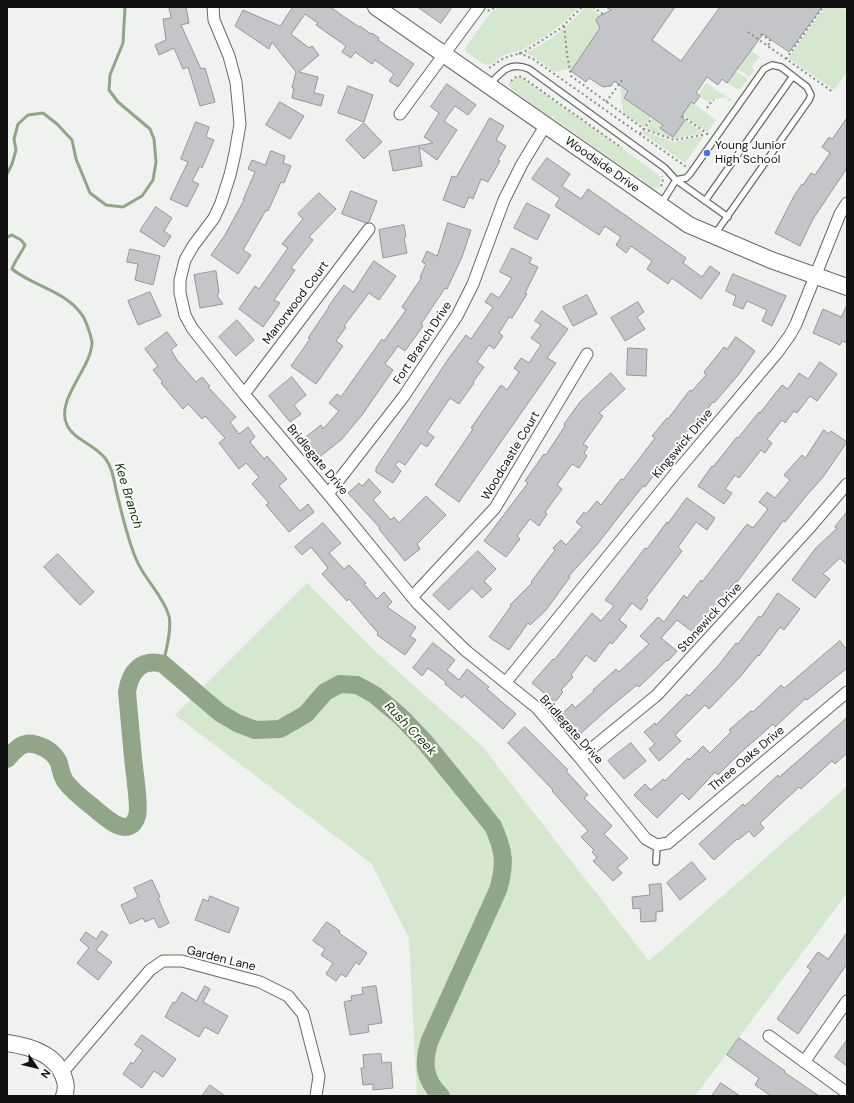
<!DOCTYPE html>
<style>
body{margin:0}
#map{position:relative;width:854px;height:1103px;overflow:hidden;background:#eff2ee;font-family:"DM Sans",sans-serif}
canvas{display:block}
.frame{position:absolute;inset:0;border:8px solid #101110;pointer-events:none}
.north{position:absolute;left:16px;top:1047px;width:40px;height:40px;-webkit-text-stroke:3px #fdfffc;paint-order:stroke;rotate:125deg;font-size:11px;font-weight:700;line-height:16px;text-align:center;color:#101110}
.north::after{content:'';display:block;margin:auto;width:14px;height:18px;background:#101110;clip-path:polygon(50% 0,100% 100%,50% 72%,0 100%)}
</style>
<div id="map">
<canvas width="854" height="1103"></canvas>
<div class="frame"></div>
<div class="north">N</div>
</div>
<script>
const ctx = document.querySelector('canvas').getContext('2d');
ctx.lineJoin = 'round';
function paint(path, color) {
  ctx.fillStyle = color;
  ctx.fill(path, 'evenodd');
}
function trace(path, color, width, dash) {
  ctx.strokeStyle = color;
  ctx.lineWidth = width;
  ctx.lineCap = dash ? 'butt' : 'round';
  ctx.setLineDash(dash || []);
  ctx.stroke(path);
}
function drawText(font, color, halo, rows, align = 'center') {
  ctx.font = font + ' "DM Sans",sans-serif';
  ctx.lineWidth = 4;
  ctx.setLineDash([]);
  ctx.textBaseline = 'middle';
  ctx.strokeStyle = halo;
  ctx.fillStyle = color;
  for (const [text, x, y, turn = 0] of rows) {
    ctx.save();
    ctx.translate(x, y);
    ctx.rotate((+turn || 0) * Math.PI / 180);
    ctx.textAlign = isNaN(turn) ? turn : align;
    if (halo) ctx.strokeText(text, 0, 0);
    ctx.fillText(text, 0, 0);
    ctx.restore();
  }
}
const green = new Path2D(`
 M507 7H579L562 24 547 35 522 50 504 55 490 65 484 64 466 52 465 48 491 12 495 9Z
 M585 7H589L603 17 600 16 596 19 597 22 601 27 571 71 568 69 554 72 534 57 525 53C548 43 569 26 585 7Z
 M825 7H842L847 11V72L834 90 788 58Z
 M751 51 760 57 752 66 754 71 749 77 738 69Z
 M736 71 748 79 739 90 727 83Z
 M517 77 522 78 658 174 661 178 659 185 661 187C653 191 648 186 642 181V180L641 179H640L554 119V118L552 116 551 118 513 90 509 86V81L512 82 513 79Z
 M706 83 732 100 728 101 727 97 712 100 709 103 698 95Z
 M623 85 628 91 624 98 651 117 644 127 623 113 620 89Z
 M691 102 716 120 708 131H706L682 115Z
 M653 118 663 125 660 128 673 137 685 120 704 133 673 139 646 129Z
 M644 131 673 142 704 136 685 163 642 133Z
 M307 583 375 651 482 746 649 961 847 786V893L695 1096H417L409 938 371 863 175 715Z`);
const stream = new Path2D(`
 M7 174 12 164 16 150 14 139 18 124 28 115 43 113 57 124 72 140 76 159 90 193 106 205 123 207 142 196 153 180 156 162 154 139 150 129 118 102 109 90 110 75 123 43 125 7
 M7 237 12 235 21 240 25 245C21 254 15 260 12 269 34 287 68 291 84 318 86 322 92 338 92 343 91 369 55 400 67 425 73 439 95 445 105 458 114 470 114 484 118 498 123 518 128 540 136 559 144 579 163 595 169 616 172 629 166 651 163 664`);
const river = new Path2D(`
 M7 759C16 749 23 740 37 745 48 748 58 756 60 767 61 772 62 776 65 781 73 792 84 800 94 808 105 817 129 841 137 816 140 808 134 769 133 758 131 736 129 714 127 692 130 671 142 658 163 664L220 713 237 723 255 730 280 729 306 714 325 692 340 684 357 685 375 695 400 716 424 741 493 826C504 851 506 863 498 890L430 1040C423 1061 423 1079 441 1096`);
const building = new Path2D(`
 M169 7H186L189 23 181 25 201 69 205 68 215 102 200 106 188 67 183 69 174 48 159 55 155 45 166 40 163 19 171 18Z
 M293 7H330L359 27 360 26 371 34 372 33 379 38 378 40 414 64 398 87 389 81 394 74 375 60 372 64 355 52 351 58 342 52 346 46 316 25 318 23 305 14 291 34 309 48 312 46 319 55 299 72 318 77 314 93 324 95 321 106 292 98 294 88H292L296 72 272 42 269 49 235 26 243 10 280 26Z
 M418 7H452L441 23Z
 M606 7H675L652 40 681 61 720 7H822L789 52 763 34 727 83 722 79 718 85 707 77 696 93 700 96 694 104 691 102 681 117 685 120 673 137 660 128 663 125 624 98 628 91 614 81 611 86 603 87 589 78 586 82 571 71 600 28 596 20 598 17 611 10Z
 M447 84 476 105 468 115 455 106 444 121 457 130 437 160 419 147 422 166 393 171 389 151 433 143 424 137 439 113 431 107Z
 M348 86 373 95 364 122 338 113Z
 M280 102 304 116 290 139 266 125Z
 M490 118 504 126 496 140 506 146 498 160 500 161 488 182 481 179 473 199 469 197 464 208 443 200 452 176 456 177Z
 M847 118V168L813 219 800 246 775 233 794 196 802 184 803 185 811 173 815 175 830 153 822 147 829 137 832 139Z
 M196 122 209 127 206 137 214 140 202 168 200 166 192 181 199 184 187 207 170 199 188 162 181 159Z
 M364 123 382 142 364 159 346 140Z
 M271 151 285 156 283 163 291 166 284 183 281 182 268 211 266 210 243 250 251 255 238 274 211 255 225 235 244 200H243L255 172 248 169 252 160 265 165Z
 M547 158 570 174 562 186 581 199 588 189 686 258 683 263 702 277 710 266 720 273 701 299 672 278 668 284 647 269 652 261 631 246 626 253 616 245 621 237 605 226 599 235 555 206 560 198 532 179Z
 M351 191 377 201 369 222 366 223 342 214Z
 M319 193 336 209 309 237 313 240 291 268 295 270 274 300 280 303 263 327 239 309 255 286 259 289 288 248 282 244 303 219 298 214Z
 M527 203 550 215 537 240 514 228Z
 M156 207 172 218 164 231 171 236 164 247 140 231Z
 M448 223 471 230 462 257 447 289 445 288 421 324 423 326 405 351 398 346 385 364 393 370 362 415 341 440 318 458 303 439 321 425 323 429 339 411 329 403 337 394 341 397 382 339 384 341 406 310 402 307 422 277H420L426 264 422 262 427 251 437 256Z
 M404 225 406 237 404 238 407 253 383 258 379 230Z
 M512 248 532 258 529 263 538 267 525 293 527 294 512 318 509 317 499 333 503 336 494 349 489 345 477 362 484 367 473 382 474 383 459 404 450 398 427 432 434 437 427 447 421 443 405 465 399 461 395 465 401 471 393 483 376 472V468L449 358 466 335 471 339 493 307 485 302 491 293 499 298 512 278 500 272Z
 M130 249 160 256 153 285 135 280 138 264 127 262Z
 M374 261 396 276 379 300 369 293 344 326 346 327 336 341 343 346 316 384 291 366 310 339 308 338 329 307H328L344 285 353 292Z
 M216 271 219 293 217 296 223 304 200 308 194 275Z
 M733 274 786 296 772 326 762 321 767 310 747 301 743 309 733 305 736 296 726 291Z
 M150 292 161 316 138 325 128 301Z
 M587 295 597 314 573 326 563 307Z
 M638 302 644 312 637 317 645 329 625 341 611 318Z
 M847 305V343L842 341 840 345 813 333 823 309 841 317Z
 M542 311 568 329 547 358 556 363 459 502 435 485 473 429 471 428 501 385 507 390 519 372 514 368 521 358 529 363 541 345 531 338 541 325 535 321Z
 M237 320 254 340 236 356 219 337Z
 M167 332 177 345 171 350 177 360 196 382 202 377 210 386 208 387 236 417 230 422 239 434 248 427 255 437 250 442 264 459 267 456 287 479 279 486 300 511 308 504 314 512 289 532 266 505 269 503 252 484 259 477 246 463 239 469 219 443 225 438 205 416 202 419 188 404 183 409 161 383 163 382 153 370 158 366 145 349Z
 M736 337 755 351 739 374 714 403 713 402 667 460 666 459 645 487 643 486 595 547 569 576 570 577 546 610 530 625 528 623 509 650 489 637 511 606 510 605 532 583 531 582 555 550 553 548 561 540 566 545 582 527 576 522 584 512 586 514 597 501 601 505 621 479 623 480 655 438 652 436 667 418 668 419 690 390 692 391 706 375 704 372 724 347 727 349Z
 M628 348 647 349 646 376 627 375Z
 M820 362 837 374 817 401 810 396 797 413 794 411 785 423 782 420 767 439 772 443 765 453 761 450 739 478 735 475 725 489 732 493 724 504 698 486 712 466 713 467 737 437 738 438 759 412 760 413 782 385 788 389 799 373 808 379Z
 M611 373 625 389 599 413 603 416 583 444 588 447 584 453 587 456 579 468 572 464 557 485 562 489 545 512 547 514 539 526 530 519 517 536 520 539 506 557 484 541 528 483 525 481 544 454 546 455 565 426 564 424 580 402Z
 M292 377 306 395 294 405 301 414 290 422 269 396Z
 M824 430 829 434 831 431 847 442 823 477 807 495 785 522 783 521 737 582 736 581 715 608 714 607 694 633 677 620 661 638 677 651 668 661 667 660 639 687 637 685 609 708 580 734 562 714 572 704 575 708 594 691 593 690 616 669 619 672 649 644 640 636 658 617 664 622 684 595 687 598 701 580 702 582 747 524 753 528 768 509 759 502 767 492 775 498 790 480 784 475 802 455 805 458Z
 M369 479 381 492 373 500 391 520 394 517 399 523 426 496 446 515 417 544 420 549 405 561 379 529 380 528 348 493 359 483 362 486Z
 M687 498 715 518 707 530 696 522 678 547 682 551 646 598 648 600 641 610 632 603 619 620 627 626 612 644 610 642 595 662 586 655 571 675 573 677 561 690 563 692 555 702 532 683 553 659 554 660 592 613 601 621 614 606 605 600 645 548 647 549 667 522 668 523Z
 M847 512V565L840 558 823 574 830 579 815 598 792 580 815 549 837 528 835 527Z
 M323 523 341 543 329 553 344 569 349 565 366 583 364 584 377 599 384 592 392 602 387 607 416 627 410 636 416 640 405 655 377 635 378 633 349 599 347 601 322 574 328 568 311 547 302 555 295 547Z
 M478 551 496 569 484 581 492 589 482 598 472 588 449 610 433 595Z
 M58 554 94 592 80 605 44 567Z
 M778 593 800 609 784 630 780 627 759 656 758 655 739 678 709 709 705 705 675 735 681 741 659 761 649 749 655 744 644 732 655 723 656 725 687 694 689 696 717 667 736 643 738 644 759 616 761 617Z
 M840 641 847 650V668L807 700 805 699 775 727 773 724 739 754 718 775 715 772 689 800 682 793 657 818 634 795 645 784 651 790 663 779 665 781 688 758 689 760 703 746 710 753 731 732 729 730 751 711 753 712 781 685 784 688Z
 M433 643 455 660 447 670 459 680 467 669 489 687 487 689 516 714 503 729 464 695 462 698 445 684 446 682 428 668 422 676 413 668Z
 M847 718V753L835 764 832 761 801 789 799 787 760 823 764 828 754 837 749 831 738 840 737 839 714 860 699 844 743 804 745 806 778 775 779 777Z
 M525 727 568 770 566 771 588 795 584 798 612 826 604 834 628 858 617 868 622 873 613 881 593 861 597 858 592 852 594 850 581 837 588 831 552 791 553 790 508 743Z
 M631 743 646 761 624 779 608 761Z
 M692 862 706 879 680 900 667 883Z
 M152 880 160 897 158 898 169 923 159 928 154 918 145 922 143 918 130 924 121 905 138 897 134 888Z
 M661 884 663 911 656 912V921L641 922 640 908 633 909 632 897 650 895 649 885Z
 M210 896 239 908 229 933 195 920 203 899 208 901Z
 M327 922 340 931 339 933 367 953 359 965 356 962 346 977 341 974 336 981 326 974 333 963 321 955 325 949 313 941Z
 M102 931 108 935 96 950 112 962 98 980 77 963 89 948 80 940 86 932 96 939Z
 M847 933V964L798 1034 777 1019 811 970 807 967 818 952 828 959Z
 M205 986 210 989 203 1002 228 1016 218 1034 205 1027 199 1037 165 1017 173 1002 175 1003 182 992 196 1001Z
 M376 986 382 1023 368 1025 369 1032 350 1035 344 1002 352 1000 351 996 363 994 362 988Z
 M142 1035 176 1059 163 1077 154 1071 142 1088 123 1074 131 1062 133 1064 143 1050 135 1045Z
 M739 1038 785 1071 784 1072 819 1096H771L755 1085 759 1078 727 1055Z
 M847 1040V1066L835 1057Z
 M381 1054 382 1063 391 1062 393 1088 373 1090V1084L363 1085 361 1068H364L363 1055Z
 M721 1083 740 1096H712Z
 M210 1085 225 1096H202Z`);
const path = new Path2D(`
 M593 7 604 15
 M488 11 490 9 498 7
 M564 26 567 54 571 76 644 129 674 140 708 134
 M748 32 833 92
 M761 34 771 41 768 45
 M519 53 533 59 685 166 686 165
 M786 59 823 7
 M489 68 504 58 521 53 527 50 561 28 582 7
 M511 81 517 76 522 77 622 148
 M606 102 623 79
 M707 108 712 101 714 100
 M682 116 708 134
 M640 134 652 118
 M661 186 663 182 662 176`);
const lane = new Path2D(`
 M490 84C502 71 510 61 529 69L665 168 676 180 728 217
 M705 201 793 76
 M661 204 676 180 686 178 690 174 764 69 772 65 781 67 807 87 811 95 809 100 715 234
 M656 862 657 845`);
const street = new Path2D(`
 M213 7 214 20 229 56 236 82 240 124 235 153 230 175 221 203 214 218 193 246 185 260 180 280V293L185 315 192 328 244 394 328 494 417 603 465 650 537 708 580 758 646 839 657 845 668 843 847 692
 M400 114 479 7
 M244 394 369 229
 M328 494 404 396 457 316 473 284 504 200 522 164 545 126
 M412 597 495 508 587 354
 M506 682 674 475 777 353 790 335 796 324 840 214 847 203
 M580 758 657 695 811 526 847 484
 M769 1036 847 1093
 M804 1062 847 1001
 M62 1073 150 970 163 961H182L260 982 288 996 303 1014 319 1076 316 1096`);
const secondary = new Path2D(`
 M376 7 689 225 771 260 847 287
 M7 1043C29 1046 54 1053 63 1075 66 1083 67 1088 64 1096`);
const markers = [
 [707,153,4,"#4474e5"]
];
const poiNames = [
 ["Young Junior",715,146],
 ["High School",715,160]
];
const streetNames = [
 ["Woodside Drive",602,165,35],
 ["Manorwood Court",296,303,-53],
 ["Fort Branch Drive",423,343,-57],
 ["Kingswick Drive",683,444,-50],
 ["Woodcastle Court",511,456,-59],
 ["Bridlegate Drive",317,460,50],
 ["Stonewick Drive",710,618,-48],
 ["Bridlegate Drive",571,730,48],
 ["Three Oaks Drive",747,759,-40],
 ["Garden Lane",221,959,14]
];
const waterNames = [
 ["Kee Branch",128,496,73],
 ["Rush Creek",410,729,46]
];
paint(green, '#d6e7cf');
trace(stream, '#91a688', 3);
trace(river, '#91a688', 18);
paint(building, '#c3c5c8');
trace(building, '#949699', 1);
trace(lane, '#686a67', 8);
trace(street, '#686a67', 13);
trace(secondary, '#686a67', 18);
trace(path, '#8b8d8a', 2, [2, 3]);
trace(lane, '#fff', 5.5);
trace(street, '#fff', 11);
trace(secondary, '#fff', 16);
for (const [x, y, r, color] of markers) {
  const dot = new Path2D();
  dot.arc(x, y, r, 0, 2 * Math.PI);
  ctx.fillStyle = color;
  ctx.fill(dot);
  trace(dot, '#fdfffc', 1.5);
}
drawText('12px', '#101110', '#fdfffc', poiNames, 'left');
drawText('12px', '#101110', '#fdfffc', streetNames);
drawText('italic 13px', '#163306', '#fdfffc', waterNames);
</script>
